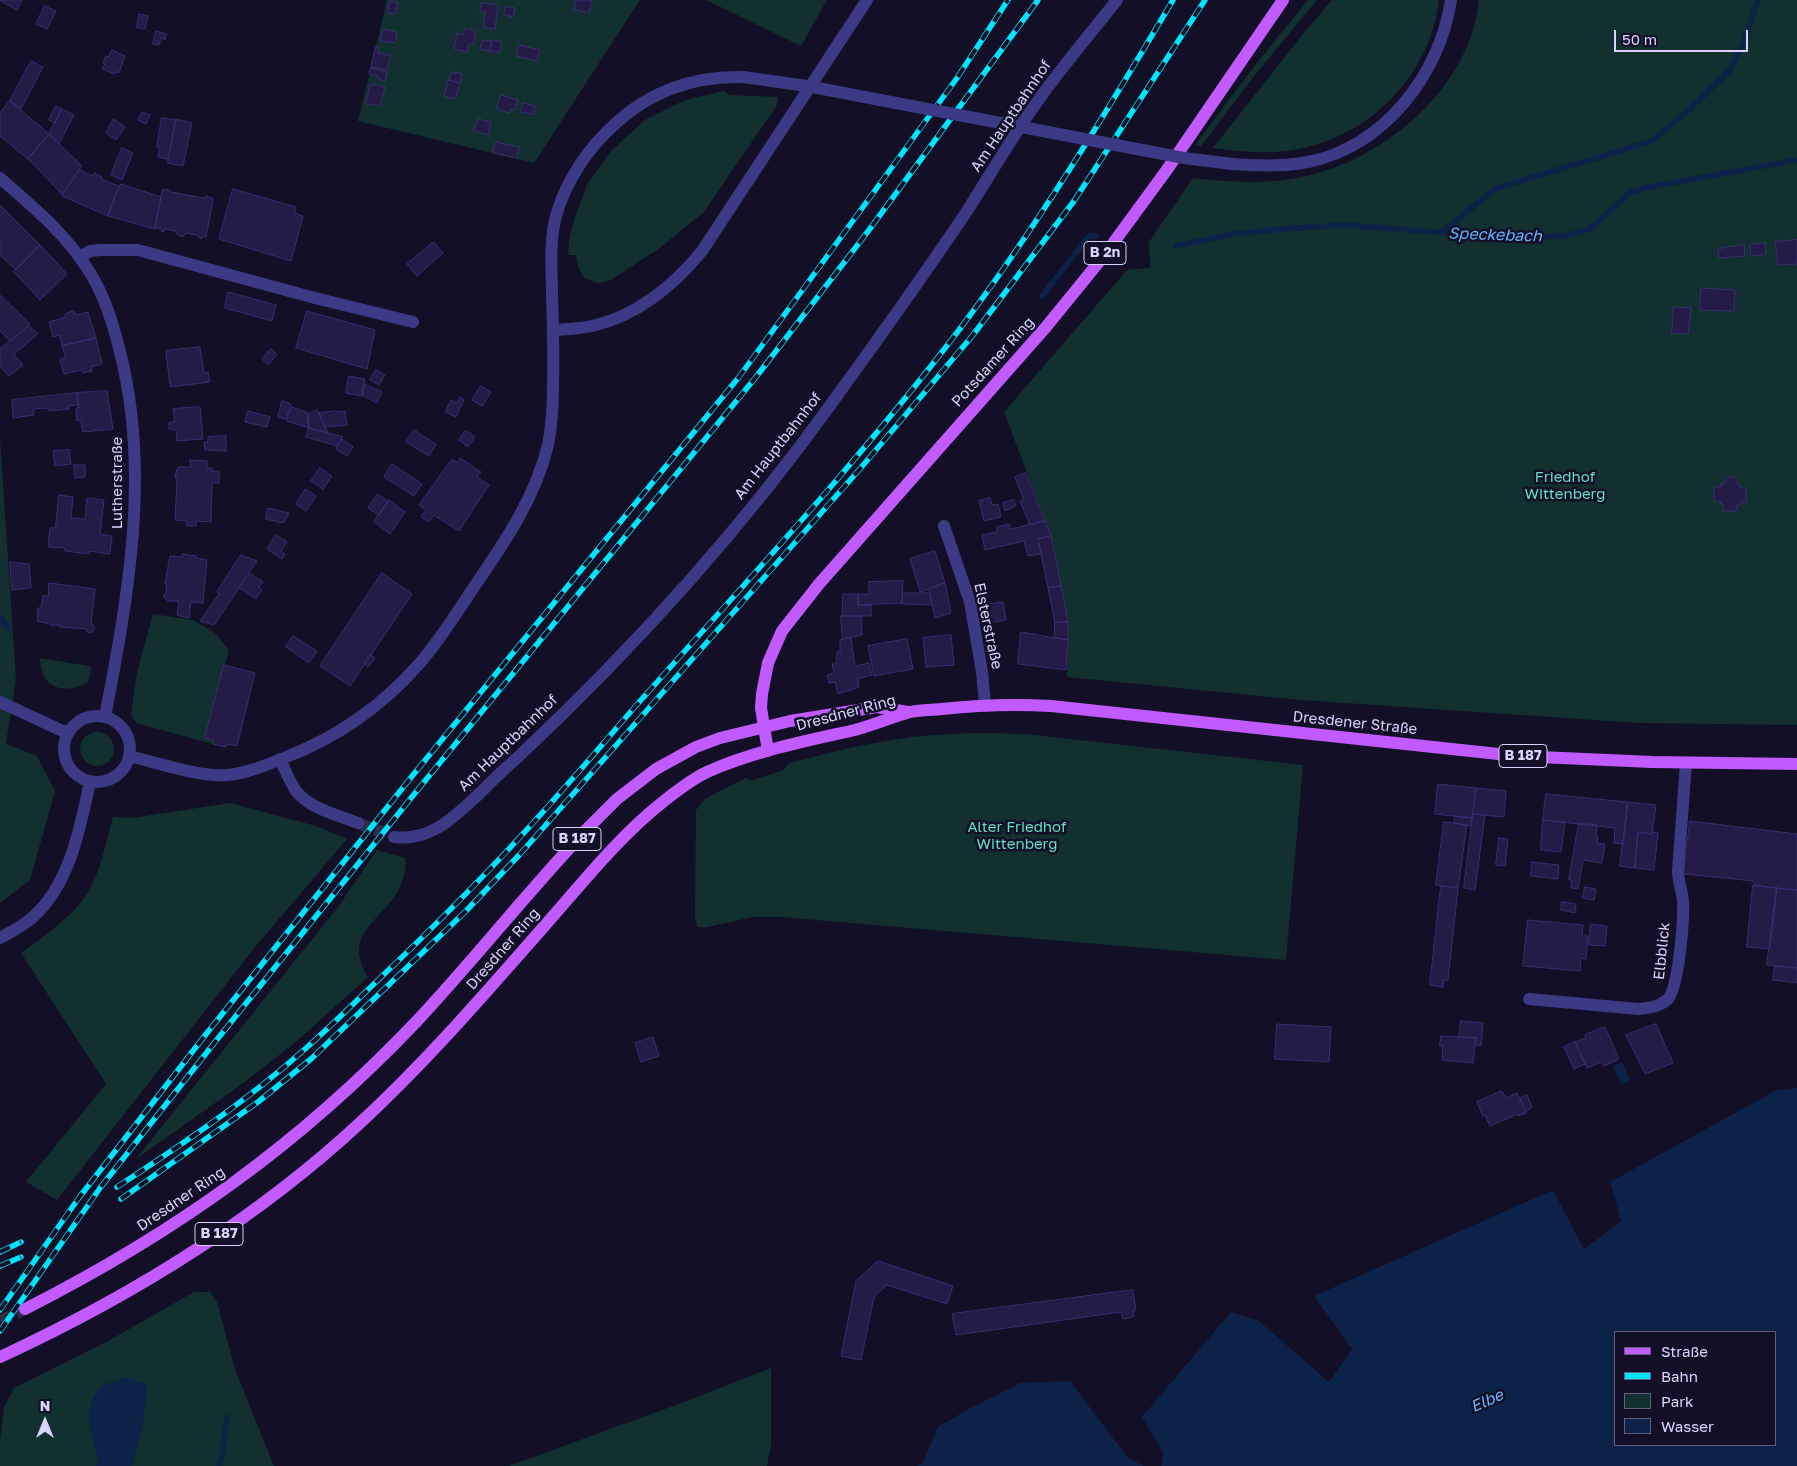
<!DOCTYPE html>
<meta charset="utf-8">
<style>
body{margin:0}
#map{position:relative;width:1797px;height:1466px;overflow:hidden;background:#130f26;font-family:"Golos Text",sans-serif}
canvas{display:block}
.legend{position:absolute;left:1614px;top:1331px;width:162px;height:115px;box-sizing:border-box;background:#130f26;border:1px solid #625e7d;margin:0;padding:6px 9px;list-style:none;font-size:15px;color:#d9d4ff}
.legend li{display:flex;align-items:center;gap:10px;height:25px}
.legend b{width:25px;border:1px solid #625e7d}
.north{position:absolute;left:20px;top:1396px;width:50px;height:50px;-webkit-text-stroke:4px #130f26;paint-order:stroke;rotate:0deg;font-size:14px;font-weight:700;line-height:20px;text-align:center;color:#d9d4ff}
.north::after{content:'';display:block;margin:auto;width:18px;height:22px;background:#d9d4ff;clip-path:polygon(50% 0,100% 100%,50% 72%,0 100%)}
.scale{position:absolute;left:1614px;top:30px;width:134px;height:22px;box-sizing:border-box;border:2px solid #d9d4ff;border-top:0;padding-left:6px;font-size:15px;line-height:18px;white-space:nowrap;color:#d9d4ff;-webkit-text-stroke:4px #130f26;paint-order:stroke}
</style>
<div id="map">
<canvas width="1797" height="1466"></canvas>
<ul class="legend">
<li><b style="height:6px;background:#c25bff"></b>Straße</li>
<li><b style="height:6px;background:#00e5ff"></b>Bahn</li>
<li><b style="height:14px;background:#12302f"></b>Park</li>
<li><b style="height:14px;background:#0c2248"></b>Wasser</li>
</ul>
<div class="north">N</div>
<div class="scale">50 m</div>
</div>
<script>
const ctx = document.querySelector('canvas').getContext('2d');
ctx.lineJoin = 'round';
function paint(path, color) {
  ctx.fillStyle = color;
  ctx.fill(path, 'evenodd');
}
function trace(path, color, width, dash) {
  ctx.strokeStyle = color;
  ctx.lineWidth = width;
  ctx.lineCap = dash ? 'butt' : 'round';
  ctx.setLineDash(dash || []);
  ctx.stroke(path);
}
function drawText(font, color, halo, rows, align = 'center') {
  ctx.font = font + ' "Golos Text",sans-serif';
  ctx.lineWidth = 5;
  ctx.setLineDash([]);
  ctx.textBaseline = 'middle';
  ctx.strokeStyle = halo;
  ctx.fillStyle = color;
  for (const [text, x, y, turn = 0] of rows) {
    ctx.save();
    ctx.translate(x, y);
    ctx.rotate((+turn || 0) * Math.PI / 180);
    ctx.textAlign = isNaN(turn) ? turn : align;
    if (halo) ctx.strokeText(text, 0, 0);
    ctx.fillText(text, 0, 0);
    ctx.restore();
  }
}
const green = new Path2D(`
 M387 0H640L534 163 358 121Z
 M706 0H827L801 46Z
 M1308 0H1317L1255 75 1201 146 1195 145 1255 65Z
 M1332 0H1439C1430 77 1368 138 1293 150 1266 155 1239 151 1213 148L1299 39Z
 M1479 0H1797V725L1639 723 1301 700 1067 677 1068 622 1051 536 1004 412 1127 270 1150 268 1149 242 1193 178C1223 181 1253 184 1284 180 1373 170 1470 93 1479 0Z
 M724 91 729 95 778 97 777 105 704 212 661 247 611 280 597 283 584 278 578 267 576 255H568L570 236 575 217 587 185 611 151 645 120 685 100Z
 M0 439 16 678 6 744 37 756 55 791 30 880 0 903Z
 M153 614 193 620 215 633 229 650 205 737 214 740 213 744 136 723 131 714 137 672Z
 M39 658 90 666 91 670 88 682C73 691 51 693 43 674 41 670 41 663 39 658Z
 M80 749a17 17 0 1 1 34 0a17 17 0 1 1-34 0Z
 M979 733 1025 734 1303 765 1286 960 781 917H753L707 927H698L695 920 696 810 705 799 745 778 753 780 784 770 789 763C821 755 854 746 887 741 917 735 948 734 979 733Z
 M230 803 316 826 347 839 255 947 57 1200 26 1182 106 1084 21 953C44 936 71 918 87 894 101 871 106 842 113 817L132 818Z
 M377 850 405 858 406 861C405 873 403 883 396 894 376 925 343 935 368 977L297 1041 246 1081 135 1160 338 907Z
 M194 1292H210L217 1302 235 1369 274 1466H0V1440L4 1407 14 1388 101 1345Z
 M771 1368V1445L767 1466H509L684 1402Z`);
const water = new Path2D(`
 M1622 1062 1630 1080 1621 1084 1613 1066Z
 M1797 1088V1466H1161L1163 1453 1142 1417 1231 1312 1259 1321 1329 1382 1352 1349 1314 1296 1553 1190 1584 1249 1621 1221 1610 1182 1777 1090ZM1616 1332H1776V1445H1616Z
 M127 1377 147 1385 143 1423 132 1466H96L99 1461C92 1439 80 1405 102 1387 107 1382 120 1380 127 1377Z
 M1070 1381 1128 1458 1144 1466H917L923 1462 938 1427 965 1411 1020 1383Z`);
const stream = new Path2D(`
 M1441 233 1495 189 1652 141 1692 107 1730 70 1745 39 1758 0
 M1176 246 1234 234 1282 229 1345 225 1511 238 1565 236 1590 229 1631 192 1649 187 1797 160
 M1042 296 1089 236H1096
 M0 617 9 629
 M219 1466 222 1455 227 1417`);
const building = new Path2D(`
 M0 0H22L17 10Z
 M577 0H592L589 13 574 10Z
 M390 1 398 3 395 14 388 13Z
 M482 3 498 5 495 29 483 27 485 12 480 11Z
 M45 6 56 11 47 29 36 24Z
 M506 6 515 8 513 17 504 15Z
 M139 14 148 16 145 29 137 28Z
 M465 28 476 31 473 45 469 44 467 52 454 49 457 33 463 35Z
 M383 29 397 32 395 43 381 41Z
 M156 31 166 34 165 40 161 38 159 45 153 44Z
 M483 40 492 42 490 51 480 49Z
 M492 40 502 42 500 53 490 51Z
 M519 45 540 50 537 61 516 56Z
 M376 47 379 48 378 53 391 56 387 70 371 67Z
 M112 50 125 56 119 73 115 72 114 74 102 69 105 64 103 63 106 56 108 57Z
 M31 61 43 67 21 109 10 101Z
 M371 68 387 72 385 81 378 79V76L369 74Z
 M455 72 462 74 460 83 449 80 451 73 455 74Z
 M449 80 460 83 455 99 444 96Z
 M371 84 385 87 380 106 366 104Z
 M501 95 518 100 515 110 511 109 509 113 497 109Z
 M10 101 49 134 28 159 0 136V113Z
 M523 103 535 106 533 114 521 112Z
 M56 106 62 109 55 123 49 120Z
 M62 109 74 115 59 144 49 134Z
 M142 112 150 115 146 124 138 120Z
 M162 118 176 120 168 159 158 157 160 147H157Z
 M114 119 125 127 116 140 106 133Z
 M176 119 192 123 183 166 168 163Z
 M478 119 491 122 488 135 474 131Z
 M49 134 82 166 62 194 28 159Z
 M496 142 519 147 517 158 493 153Z
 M122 148 133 153 122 180 111 175Z
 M80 170 93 176 94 173 102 177 101 179 119 186 108 216 62 196Z
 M121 184 161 197 155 229 108 216Z
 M164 189 170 190 171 192 204 198 206 196 212 198 213 200 206 237 203 236 201 239 197 235 185 233 184 236H180L177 234 176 231 165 229 163 232 158 228H155L162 190Z
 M233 189 296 207 294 213 303 216 291 261 219 239Z
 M0 205 40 245 16 270 0 255Z
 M1797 240V264L1778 265 1775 242Z
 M434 242 443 253 417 276 407 264Z
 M1765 243 1766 254 1751 256 1750 245Z
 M40 245 67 274 40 300 14 272Z
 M1744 245 1745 256 1719 258 1718 249Z
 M1701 288 1735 290 1734 311 1700 310Z
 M228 292 276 305 272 321 225 308Z
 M0 295 30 324 10 341 0 331Z
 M1674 307 1691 308 1688 334 1672 333Z
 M74 311 76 315 88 312 96 338 62 346 60 335 53 337 49 322 66 317 65 314Z
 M307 311 375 330 367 369 296 348Z
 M29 326 38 334 14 354 23 365 9 376 0 366V349Z
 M96 338 102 364 91 367 92 371 83 373 81 370 64 374 60 359 66 357 62 346Z
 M200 347 204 373 208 372 210 382 170 387 166 351Z
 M271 349 277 354 268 365 262 359Z
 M376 370 385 375 379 385 370 380Z
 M349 376 365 379 362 396 346 393Z
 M364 384 382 392 377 403 362 395Z
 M481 386 491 392 482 406 472 400Z
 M107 391 113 429 83 432 81 420 77 421 76 408H79L77 393Z
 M77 393 78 405 69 406V409L49 411V408L33 409 34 415 13 418 12 400Z
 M460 397 464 400 456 417 445 412 451 400 457 403Z
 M282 401 291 404 286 419 278 417Z
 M200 407 203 439 177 441 176 430 169 429V423L175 421 173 409Z
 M292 407 308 413 309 428 287 421Z
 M317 410 325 427 328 433 309 428 307 415Z
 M248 411 270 417 267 427 245 422Z
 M336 411 337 412 345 411 347 425 325 427 319 413Z
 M309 428 328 433 343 437 337 446 306 437Z
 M414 430 436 444 429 456 406 442Z
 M467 431 475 437 468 447 459 440 464 432Z
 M226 436V451L205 450 204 442H208V437Z
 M342 439 353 447 347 456 336 449Z
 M69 450 71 464 55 466 53 451Z
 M460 458 481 472 477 477 489 485 459 531 434 515 429 522 421 517 426 510 419 505 452 459 457 463Z
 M190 460 207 461V468H212V471L219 472V483H212L211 522 196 521V526H187V521L175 520 177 482 175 475 178 467H190Z
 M392 464 422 484 414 496 384 477Z
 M74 465H85V477L75 478Z
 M320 468 332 476 323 489 311 481Z
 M1026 473 1045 521 1030 525 1020 501 1024 500 1015 477Z
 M1728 477H1734L1738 481 1737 485 1740 486V488H1746V502H1740V505H1737L1736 511H1723V504H1720L1721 502 1714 501V487H1721V484H1724L1725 480Z
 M306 489 316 496 306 511 296 504Z
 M378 494 388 502 379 515 368 508Z
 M59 495 73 497 71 518 85 519 87 498 104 500 100 534 112 536 110 554 89 551V554L65 551V548L48 547 50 528H55Z
 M990 498 992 505 998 504 1001 517 984 521 979 501Z
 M389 500 405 512 390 534 374 522Z
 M1014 500 1016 506 1005 511 1003 503Z
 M268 508 289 513 283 523 266 519Z
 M1045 521 1051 536 1038 539 1041 554 1028 556 1024 541 985 550 982 535 997 532V527L1009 524 1010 529Z
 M276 535 287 542 281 551 285 554 282 559 267 549Z
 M1051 536 1061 586 1048 588 1038 539Z
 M935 551 945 583 920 592 910 559Z
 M182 554 196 556V558L207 560 203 603 191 602 189 618 177 615 179 601H168L163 596 166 593 167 584H165L170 556 182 557Z
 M241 555 257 561 214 625 200 621 219 594 217 592Z
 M10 562 29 564 31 588 12 590Z
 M382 573 412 594 350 686 320 666Z
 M251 574 263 582 259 587 262 590 256 599 239 587Z
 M903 581 902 603 858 605V594H869V582Z
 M49 583 95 589 91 624 94 626V630L91 633 87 632 86 629 60 627V625H50V624L37 621 38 608H41L43 595 48 596Z
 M945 583 951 613 935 618 929 589Z
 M1061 586 1068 622H1055L1048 588Z
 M903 593H930L932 605 902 604Z
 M843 594H858V605H871V616H843Z
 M1003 602 1006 620 988 623 985 605Z
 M841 616H861L862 635 843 639Z
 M1055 622H1068V640L1055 638Z
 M1021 632 1068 640 1066 670 1018 664Z
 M951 635 954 665 926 667 923 638Z
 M293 636 317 651 309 663 286 647Z
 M851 638 855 666 869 663 872 675 858 679 859 687 838 694 835 682 829 683 827 675 834 673 832 664H836L837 652H840V640Z
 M907 639 913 669 874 676 868 646Z
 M370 654 375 658 368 667 364 664Z
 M224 665 255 673 237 746 227 744 226 747 213 744 214 740 205 738Z
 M1438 784 1476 788 1472 818 1435 814Z
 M1476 788 1506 791 1504 817 1473 814Z
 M1546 794 1628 802 1623 844 1614 843 1615 828 1543 820Z
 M1628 802 1656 805 1652 834 1638 832 1635 868 1620 866Z
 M1473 814 1485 815 1475 890 1464 888Z
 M1455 816 1472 818 1471 826 1454 823Z
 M1543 820 1565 822 1561 852 1541 850Z
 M1690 821 1797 834V890L1754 886V881L1684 874Z
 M1444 822 1467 825 1458 888 1436 885Z
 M1579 823 1597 825 1596 837H1598L1597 843 1605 844 1602 863 1583 860 1578 889 1571 888 1572 880H1569Z
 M1638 832 1652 834V832L1658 833 1654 870 1635 868Z
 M1499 838 1508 839 1505 866 1496 865Z
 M1532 862 1559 865 1558 879 1531 876Z
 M1753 885 1777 888 1770 949 1747 947Z
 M1441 886 1458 888 1448 980H1444L1443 987 1430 985Z
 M1585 887 1596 889 1594 900 1583 898Z
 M1777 888 1797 890V968L1767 965Z
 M1562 902 1576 904 1575 913 1561 910Z
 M1528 920 1583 925 1582 936H1588L1586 959 1581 958 1580 971 1523 966Z
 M1591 924 1607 926 1605 946 1589 945Z
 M1775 966 1797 968V983L1773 980Z
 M1461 1021 1483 1023 1481 1046 1475 1045 1476 1038 1459 1037Z
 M1277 1024 1331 1027 1329 1062 1275 1059Z
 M1656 1024 1673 1063 1645 1074 1626 1035Z
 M1605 1027 1619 1059 1604 1066 1602 1062 1587 1068 1575 1042 1586 1038 1585 1035Z
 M1441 1036 1476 1038 1473 1063 1442 1060 1443 1046H1440Z
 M653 1037 659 1056 641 1062 635 1043Z
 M1575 1042 1585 1064 1574 1069 1564 1047Z
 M1502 1091 1506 1098 1517 1093 1526 1113 1518 1116V1114L1490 1126 1485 1115 1483 1116 1477 1102Z
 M1527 1095 1532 1108 1526 1111 1520 1098Z
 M878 1261 953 1286 947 1304 887 1285 874 1297 861 1360 841 1356 856 1281Z
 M1133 1290 1136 1310 1133 1311 1134 1317 1123 1319 1121 1312 956 1335 952 1314Z`);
const minorTunnel = new Path2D(`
 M358 823 394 837`);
const majorTunnel = new Path2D(`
 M0 1321 25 1309`);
const minor = new Path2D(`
 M1232 164C1258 166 1283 167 1308 162 1384 147 1440 74 1451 0
 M0 178C32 206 64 232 87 268 104 293 113 323 120 352 151 473 128 597 105 717
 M80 257 90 251 101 250H138L315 298 413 322
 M553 330C567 329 582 329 596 325 640 314 674 285 702 251L867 0
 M944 526 970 602 982 672 985 705
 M0 702 67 733
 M64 749a33 33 0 1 1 66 0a33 33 0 1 1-66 0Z
 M129 756C155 762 203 778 228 775 248 773 266 765 284 758 336 738 383 705 419 664 441 639 459 609 478 581 507 539 536 495 548 445 552 425 553 406 553 386 554 356 553 326 552 296 552 269 549 242 556 216 566 180 589 147 616 123 652 90 695 76 743 77
 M280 759C285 770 290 782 296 791 310 809 338 815 358 823
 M394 837C431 842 455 816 480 793 492 781 504 769 517 758 633 649 741 530 834 400 879 338 924 275 967 211 990 175 1012 137 1037 102 1062 67 1090 34 1117 0
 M0 938C11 932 23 926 33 917 70 884 80 828 90 782
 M1529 999 1638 1009C1649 1008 1658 1007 1667 1000 1679 989 1684 918 1683 901 1682 891 1678 881 1678 871L1686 763`);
const major = new Path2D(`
 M768 751 761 708 762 694 768 663 782 631 819 584 1046 327 1103 257 1166 171 1283 0
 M25 1309C175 1233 300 1144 416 1022 475 959 529 890 589 827L617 799 656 769 696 747 720 738 790 721 877 707 908 712
 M0 1357C130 1297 254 1221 360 1123 425 1063 482 997 540 931 580 886 617 838 664 801 678 790 692 779 707 772 754 751 806 741 855 730 874 725 892 717 910 712 920 710 932 710 942 709 979 705 1015 704 1051 706L1517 756 1652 762 1797 764`);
const rail = new Path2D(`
 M117 1187C181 1145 247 1101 305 1049 337 1021 367 990 398 961 456 905 512 848 565 787 594 755 621 722 650 690 755 572 863 456 959 330 1038 225 1106 113 1173 0
 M121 1199 258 1102 311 1059 466 911 521 853 859 470 973 335 1074 201 1205 0
 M0 1252 21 1242
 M0 1266 21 1257
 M0 1310 78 1199 203 1038 413 775 739 377 957 78 1008 0
 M0 1331 100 1188 211 1047 411 798 756 377 869 230 1038 0`);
const minorBridge = new Path2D(`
 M743 77 807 86 1184 158 1232 164`);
const shields = [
 [1105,253,42],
 [1523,756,48],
 [577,839,48],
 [219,1234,48]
];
const shieldNames = [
 ["B 2n",1105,253],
 ["B 187",1523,756],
 ["B 187",577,839],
 ["B 187",219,1234]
];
const streetNames = [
 ["Am Hauptbahnhof",1011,116,-56],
 ["Potsdamer Ring",993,362,-48],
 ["Am Hauptbahnhof",778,446,-52],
 ["Lutherstraße",117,483,-90],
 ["Elsterstraße",988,626,78],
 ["Dresdner Ring",846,713,-15],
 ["Dresdener Straße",1355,723,6],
 ["Am Hauptbahnhof",508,743,-44],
 ["Dresdner Ring",503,949,-49],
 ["Elbblick",1662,951,-84],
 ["Dresdner Ring",181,1199,-34]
];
const parkNames = [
 ["Friedhof",1565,477],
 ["Wittenberg",1565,494],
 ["Alter Friedhof",1017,827],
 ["Wittenberg",1017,844]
];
const waterNames = [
 ["Speckebach",1495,235,2],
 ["Elbe",1487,1401,-24]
];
paint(green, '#12302f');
paint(water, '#0c2248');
trace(stream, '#0c2248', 5.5);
paint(building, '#241b47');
trace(building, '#3b2d73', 1);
trace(minorTunnel, '#312d47', 12, [12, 6]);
trace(majorTunnel, '#312d47', 12, [12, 6]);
trace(minor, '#3d3a85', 12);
trace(major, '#c25bff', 12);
trace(rail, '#00e5ff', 5.5);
trace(rail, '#130f26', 4, [11]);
trace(minorBridge, '#3d3a85', 12);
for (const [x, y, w] of shields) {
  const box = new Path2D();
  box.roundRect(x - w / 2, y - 11.5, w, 23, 4);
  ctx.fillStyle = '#130f26';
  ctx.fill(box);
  trace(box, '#d9d4ff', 1);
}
drawText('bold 14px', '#d9d4ff', null, shieldNames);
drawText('15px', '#d9d4ff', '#130f26', streetNames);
drawText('15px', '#5fe0c0', '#130f26', parkNames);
drawText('italic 16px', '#62b6ff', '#130f26', waterNames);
</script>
